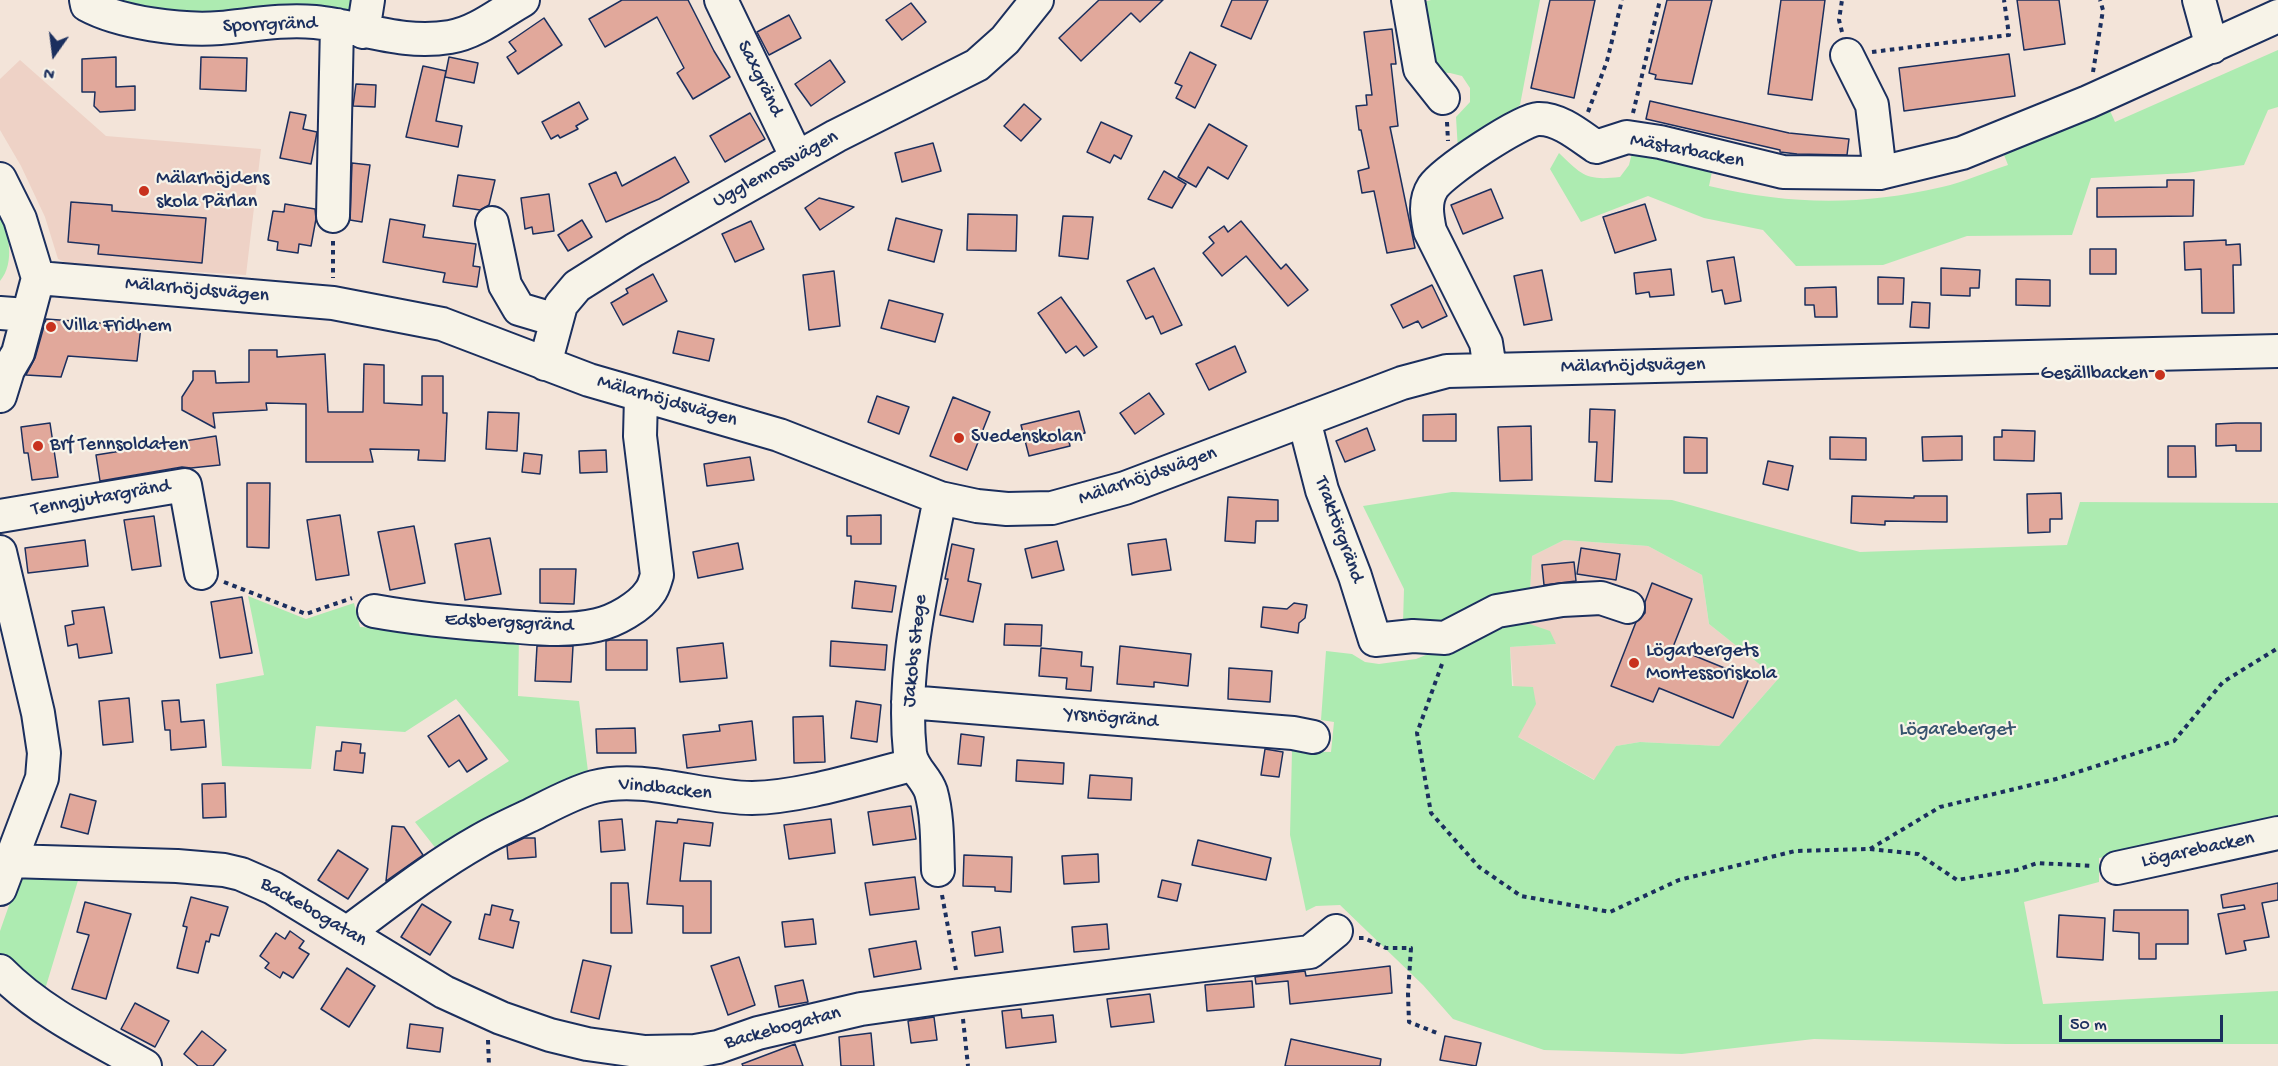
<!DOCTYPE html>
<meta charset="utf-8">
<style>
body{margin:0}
#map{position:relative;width:2278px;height:1066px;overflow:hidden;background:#f3e4d9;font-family:"Gochi Hand",sans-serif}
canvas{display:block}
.north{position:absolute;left:24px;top:24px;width:60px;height:60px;-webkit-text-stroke:4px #f7f3e8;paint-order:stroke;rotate:194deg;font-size:16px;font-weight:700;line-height:24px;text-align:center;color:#1b2f5e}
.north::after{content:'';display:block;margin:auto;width:21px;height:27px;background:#1b2f5e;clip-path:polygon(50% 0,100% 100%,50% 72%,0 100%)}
.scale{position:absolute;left:2059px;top:1015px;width:164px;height:27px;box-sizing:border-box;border:3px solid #1b2f5e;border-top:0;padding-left:8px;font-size:18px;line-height:21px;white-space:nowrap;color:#1b2f5e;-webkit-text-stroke:4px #f7f3e8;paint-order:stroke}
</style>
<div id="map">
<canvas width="2278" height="1066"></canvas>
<div class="north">N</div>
<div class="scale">50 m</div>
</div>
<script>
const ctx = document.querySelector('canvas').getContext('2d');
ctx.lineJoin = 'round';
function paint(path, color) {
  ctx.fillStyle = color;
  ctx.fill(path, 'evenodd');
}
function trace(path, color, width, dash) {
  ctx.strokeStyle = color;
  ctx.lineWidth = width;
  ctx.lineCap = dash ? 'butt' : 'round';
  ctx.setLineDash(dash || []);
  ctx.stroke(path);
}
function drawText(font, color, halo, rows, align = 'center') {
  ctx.font = font + ' "Gochi Hand",sans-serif';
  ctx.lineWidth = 4.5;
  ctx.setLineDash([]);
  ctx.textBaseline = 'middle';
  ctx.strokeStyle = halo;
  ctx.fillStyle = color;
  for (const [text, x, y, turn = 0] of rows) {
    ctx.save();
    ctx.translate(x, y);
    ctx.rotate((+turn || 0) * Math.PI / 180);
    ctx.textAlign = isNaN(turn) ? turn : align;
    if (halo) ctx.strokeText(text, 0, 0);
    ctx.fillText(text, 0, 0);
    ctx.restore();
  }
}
const built = new Path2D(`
 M20 60 106 136 261 149 246 275 69 264 58 259 45 217 21 166 0 130V79Z
 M1564 540 1648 546 1702 575 1709 624 1778 679 1719 746 1640 742 1616 746 1595 780 1518 737 1510 647 1556 644 1515 619 1530 593 1532 556Z`);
const green = new Path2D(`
 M115 0H356L354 13 161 15Z
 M1431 0H1540L1520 105 1458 150 1456 117 1470 102V88L1462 76 1450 73 1433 72 1420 3Z
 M2278 50V107L2268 110 2244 165 2186 173 2091 178 2072 235 1967 236 1883 265 1796 266 1763 230 1704 218 1648 196 1581 222 1550 169 1559 153C1582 175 1586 181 1620 177L1629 165 1633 149 1713 167 1709 186C1792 205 1860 206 1942 187 1964 182 1986 172 2008 165L2001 147 2107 104 2115 122Z
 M0 211C8 232 16 262 0 281Z
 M1452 492 1672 500 1860 552 2067 545 2080 502 2278 503V824L2099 858V882L2024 902 2043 1004 2278 991V1044H2006L1814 1039 1682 1054 1544 1050 1453 1019 1423 985 1340 905 1316 906 1306 911 1290 835 1292 751 1331 752 1334 722 1321 720 1326 651 1352 654 1365 662 1379 664 1416 659 1515 619 1550 631 1556 644 1510 647 1512 686 1533 687 1536 704 1518 737 1594 780 1616 746 1640 742 1719 746 1778 679 1709 624 1702 575 1648 546 1564 540 1532 556 1530 593 1447 627 1403 623 1404 589 1363 506Z
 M248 596 306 619 354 603 360 627 519 636 518 696 579 701 589 779 441 855 415 822 509 761 456 699 405 732 316 726 311 769 222 766 216 684 264 675Z
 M20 874H80L43 996 0 958V931Z`);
const building = new Path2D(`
 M622 0H688L714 51 730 77 693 99 677 73 684 68 657 17 605 47 589 19Z
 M1099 0H1163L1140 22 1131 13 1081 61 1059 38Z
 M1232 0H1268L1251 39 1221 26Z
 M1550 0H1595L1574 98 1531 88Z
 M1667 0H1712L1692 84 1655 79 1656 75 1649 73Z
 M1781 0H1825L1812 100 1768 94Z
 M2017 0H2059L2065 44 2024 50Z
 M911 3 926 22 902 40 886 20Z
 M789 15 801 38 769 55 757 32Z
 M544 18 562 45 518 74 507 57 516 51 509 42Z
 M1392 29 1396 64H1391L1398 126 1390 127 1415 248 1387 253 1374 191 1362 193 1358 171 1369 168 1361 130H1359L1356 106 1367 105 1366 95H1372L1364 32Z
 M1190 52 1216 65 1195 108 1176 98 1182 86 1175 83Z
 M2009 54 2015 96 1904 111 1899 68Z
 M116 57V87L135 86V110L100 112 94 106 95 92H82V59Z
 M201 57 247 58 246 91 200 89Z
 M449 57 478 63 474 83 445 77Z
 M830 60 845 82 811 106 795 84Z
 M423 66 446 71 436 121 462 126 458 147 406 137Z
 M356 84 376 85 375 107 353 106Z
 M1650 101 1789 133 1849 139 1847 155 1797 154 1780 152V150L1646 119Z
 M579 102 588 119 576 126 578 129 560 138 558 135 551 139 542 122Z
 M1024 104 1041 119 1021 141 1004 126Z
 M290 112 306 115 303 129 317 132 311 164 280 158Z
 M750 113 765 139 725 162 710 136Z
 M1101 122 1132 136 1121 159 1114 155 1110 163 1087 152Z
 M1209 124 1247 146 1228 179 1208 167 1196 187 1178 177Z
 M933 143 941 171 902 182 895 153Z
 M675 157 689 182 659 199 606 222 589 184 616 172 622 186Z
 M352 163 370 165 362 222 350 220Z
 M1164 171 1186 184 1172 208 1148 199Z
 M458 175 495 180 489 205 480 210 453 206Z
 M2167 180H2194L2193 216 2097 217V188L2167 187Z
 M1491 189 1503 218 1463 234 1451 205Z
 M549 194 554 231 533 234 532 227 525 229 521 198Z
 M819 198 854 207 820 230 805 208Z
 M71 202 112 205V211L206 218 202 263 98 254 99 245 68 242Z
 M285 204 315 209 316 219 311 246 299 244 298 253 277 250 278 242 268 240 273 211 284 212Z
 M1645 204 1656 240 1615 253 1603 217Z
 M968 214 1017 215 1016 251 967 250Z
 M1063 216 1093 217 1088 259 1059 256Z
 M896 218 942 230 934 262 888 250Z
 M390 219 425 225 423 237 476 244 473 266 480 267 477 287 443 282 445 273 383 262Z
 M582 220 592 237 568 251 558 235Z
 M751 221 764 249 735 262 722 234Z
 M1241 221 1281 269 1286 264 1308 290 1288 306 1246 256 1222 276 1203 253 1214 243 1209 237 1224 226 1228 232Z
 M2226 240V245L2240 244 2241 265H2233L2234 313H2202L2201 269 2185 270 2184 242Z
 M2090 249H2116V274H2090Z
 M1734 257 1741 301 1725 304 1722 290 1712 292 1707 261Z
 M1154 268 1182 325 1161 334 1153 316 1146 319 1127 281Z
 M1941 268 1980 270 1979 288H1970V296L1941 295Z
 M1671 269 1674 295 1650 297 1649 292 1636 294 1634 273Z
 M1542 270 1552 320 1524 325 1514 276Z
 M834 271 840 326 809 330 803 275Z
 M653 274 667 301 623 325 611 303 628 293 626 289Z
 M1878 277 1904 278 1903 304H1878Z
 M2016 279 2050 280V306L2016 305Z
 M1432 285 1447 316 1422 328 1418 321 1403 328 1391 305Z
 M1836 287 1837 317H1815L1814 305H1805V288Z
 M1061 297 1097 347 1084 356 1076 346 1066 353 1038 313Z
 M889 300 943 314 935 342 881 328Z
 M1912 302 1930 303 1929 328 1910 327Z
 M46 319 141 326 137 361 68 356 61 377 26 375 35 358Z
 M678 331 714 339 709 361 673 353Z
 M1235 346 1246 372 1209 390 1196 364Z
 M249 350H277V357L325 354 328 412H363L364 364 384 365V403L422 405V376H443V413H447L445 461 418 460 419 450 370 449 373 462H306V404L266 403 267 410 213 413 215 428 182 410V397L193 380V371H215L216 383 249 382Z
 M1149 393 1164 414 1135 434 1120 413Z
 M877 396 909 407 899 434 868 422Z
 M953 397 990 412 967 470 930 456Z
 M1590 409 1615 410 1612 482 1595 481 1597 442H1589Z
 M1079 411 1085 433 1068 437 1070 446 1029 456 1021 425Z
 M488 412 519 413 517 451 486 449Z
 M1456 414V441H1423V415Z
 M50 423 58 477 32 480 28 453H24L21 427Z
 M2236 423H2261V451H2236V445L2216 446V424Z
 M1531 426 1532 480 1500 481 1498 427Z
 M1367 428 1375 450 1345 462 1336 441Z
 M2002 430 2035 431 2034 461 1994 460V437H2002Z
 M216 436 220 465 191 468 182 467 100 481 96 455Z
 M1962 436V460L1923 461 1922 437Z
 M1684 437 1707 438V473H1684Z
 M1830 437 1866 438V460L1830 459Z
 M2168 446H2195L2196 477H2168Z
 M606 450 607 472 580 473 579 451Z
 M524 453 542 455 540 474 522 472Z
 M750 457 754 480 707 486 704 464Z
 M1768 461 1793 466 1788 490 1763 484Z
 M247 483H270L269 548 247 547Z
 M2061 493 2062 519H2050V532L2028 533 2027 494Z
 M1852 496 1914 498V496H1947V522L1885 521V525L1851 523Z
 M1228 497 1278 500V521H1256L1255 543 1225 541Z
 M340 515 349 575 316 580 307 520Z
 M881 515V544H851V536H847V516Z
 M154 516 161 566 132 570 124 520Z
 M414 526 425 583 390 590 378 532Z
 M490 538 501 594 465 600 455 544Z
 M1166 539 1171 570 1132 575 1128 544Z
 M85 540 88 566 28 573 25 548Z
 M1057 541 1064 570 1032 578 1025 549Z
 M738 543 743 569 698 578 693 552Z
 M952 544 974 549 968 581 981 584 973 622 940 615 948 579H945Z
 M1581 548 1620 554 1616 580 1577 574Z
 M1574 562 1576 581 1544 585 1542 565Z
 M540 569H576L574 604 540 603Z
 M855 581 896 586 892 612 852 608Z
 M1652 583 1692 599 1673 647 1749 678 1733 718 1659 688 1653 702 1611 686 1636 622 1645 613V602Z
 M242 597 252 653 220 658 211 602Z
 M1294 603 1307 605 1305 618 1299 623 1298 633 1261 627 1263 607 1287 609Z
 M104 607 112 653 79 658 77 644 68 646 65 626 74 624 72 611Z
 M1005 624 1042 625 1041 646 1004 645Z
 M610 640H647V670H606V641Z
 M831 641 887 645 885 670 830 666Z
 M723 643 727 678 680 682 677 648Z
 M537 646H573L571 682 535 681Z
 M1120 646 1191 654 1188 686 1154 682V687L1117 684Z
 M1041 648 1082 652 1081 666 1093 667 1091 691 1066 689 1067 678 1039 676Z
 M1229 668 1272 671 1270 702 1228 699Z
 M129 698 133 742 103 745 99 701Z
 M179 700 181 722 204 720 206 747 171 750 170 730H165L162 701Z
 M856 701 881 705 877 742 851 738Z
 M459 715 487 759 467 772 459 760 449 767 428 736Z
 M823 716 825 762 794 763 793 717Z
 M752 721 756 760 687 768 683 735 720 731 719 725Z
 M635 728 636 753H597L596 729Z
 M961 734 984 737 981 766 958 764Z
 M342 742 361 744 360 753H365L363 773 334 770 336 751H341Z
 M1265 749 1283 752 1279 777 1261 775Z
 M1017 760 1064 763 1063 784 1016 781Z
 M1090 775 1132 778 1131 800 1088 798Z
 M225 783 226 817 203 818 202 784Z
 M70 794 96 801 88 834 61 827Z
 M911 806 916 839 873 845 868 812Z
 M622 819 625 850 601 852 599 821Z
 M678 819 713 823 710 846 684 843 680 881H711V933H683V906L647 904 656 821 677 823Z
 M831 819 835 853 789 859 784 825Z
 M392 826 404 827 423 855 386 881Z
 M524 838H535L536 857 508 859 507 846Z
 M1198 840 1271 858 1266 880 1192 865Z
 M338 850 368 869 348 899 318 880Z
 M1098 854 1099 882 1064 884 1062 856Z
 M964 855 1012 857 1011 892 995 891V887L963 886Z
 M915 877 919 909 870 915 865 883Z
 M1162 880 1181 884 1177 901 1158 897Z
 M611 883H628L632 933H611Z
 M2278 883V900L2262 903 2269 937 2244 941 2246 950 2226 954 2218 914 2245 909 2244 905 2223 908 2221 895Z
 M191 897 228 907 219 936 211 934 209 942 206 941 198 973 177 968 187 927 183 926Z
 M85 902 131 914 106 999 72 989 89 935 77 932Z
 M422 904 451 922 430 955 401 937Z
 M492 905 513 910 510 920 519 922 513 948 479 939 485 914 490 915Z
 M2114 910H2188V944H2156V959H2139V933L2113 931Z
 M2059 915 2105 918 2103 960 2057 957Z
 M813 919 816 944 785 947 782 922Z
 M1107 924 1109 949 1074 952 1072 927Z
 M1000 927 1003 952 975 956 972 932Z
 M290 931 304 941 299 948 309 954 293 978 283 972 280 978 265 968 269 963 260 956 276 933 285 939Z
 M916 941 921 969 874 977 869 949Z
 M739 957 755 1005 728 1015 711 966Z
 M583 960 611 966 599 1019 571 1012Z
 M1390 966 1392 993 1290 1004 1288 981 1256 984 1255 977 1305 971 1306 976Z
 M347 968 375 986 349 1027 321 1009Z
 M803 980 808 1002 779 1007 775 986Z
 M1252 981 1254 1007 1207 1011 1205 985Z
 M1150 994 1154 1022 1111 1027 1107 999Z
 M135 1003 169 1021 155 1047 121 1029Z
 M1021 1009 1022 1018 1053 1015 1056 1042 1006 1048 1002 1011Z
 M934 1017 937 1040 911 1043 908 1021Z
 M410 1024 443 1028 440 1052 407 1048Z
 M202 1031 226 1050 213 1066H198L184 1054Z
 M871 1033 874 1066H841L839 1037Z
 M1445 1036 1481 1043 1476 1066 1440 1060Z
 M1291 1039 1381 1059 1380 1066H1285Z
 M795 1044 803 1066H743L742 1064Z`);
const path = new Path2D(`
 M1842 32 1839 20 1842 0
 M1872 52 2009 35 2004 0
 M2093 72 2103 10 2100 0
 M1588 112 1607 61 1622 0
 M1633 113 1660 0
 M1447 122 1448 141
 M333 241V278
 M224 582 306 614 352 598
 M1442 664 1417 733 1431 813 1479 867 1521 896 1610 912 1679 880 1795 851 1870 849 1918 854 1957 880 2017 870 2037 863 2093 866
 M1870 849 1940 807 2056 779 2174 741 2223 682 2278 648
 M942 895 956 970
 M1359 938H1364L1386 948H1411L1408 994 1409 1022 1437 1033
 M963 1019 968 1066
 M488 1040 489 1066`);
const minor = new Path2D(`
 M86 0 87 5C120 23 182 31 220 28 252 25 283 19 315 22 362 27 402 45 450 37 476 33 500 13 523 0
 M721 0 797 158
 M1408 0 1420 69 1443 98
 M2199 0 2212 47
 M363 32 368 0
 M1847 55 1872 105 1880 173
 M0 179 20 219 38 278
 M333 216 337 25
 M492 223 505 285 519 309 556 320
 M38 278 333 303 442 324 589 380 779 435 940 498 977 506 1007 509 1052 508 1125 488 1402 383 1447 371 2278 351
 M0 313 27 315
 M545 364 561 305 577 286 634 250 836 136 977 65 1005 40 1037 0
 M1490 369 1486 343 1430 231C1427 216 1424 201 1433 187 1444 171 1521 120 1538 119 1559 118 1580 136 1596 147L1627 137 1660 142 1783 172 1880 173 1962 153 2088 102 2278 16
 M0 396 8 370 18 353 38 278
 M1304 420 1322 490 1355 576 1375 640 1413 636 1445 638 1497 611 1562 600 1601 598 1628 607
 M0 516 185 485 201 573
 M0 552 38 713 44 753 42 778 0 889
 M374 611C418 619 462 623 506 626 535 628 567 632 597 625 615 621 640 607 650 592 654 587 655 581 657 575L640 436 641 396
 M908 702 1293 733 1313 737
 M9 861 177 866 224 870 241 874 273 888 444 992 501 1018 550 1035 587 1044 645 1052 695 1051 718 1047 758 1033 861 1009 960 995 1310 952 1336 931
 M2117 868 2278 833
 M938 870C937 845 938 817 931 792 926 777 912 769 910 753 901 667 924 581 940 498
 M348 932C390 901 433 867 479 841 496 831 514 823 531 815 551 805 572 793 594 787 643 774 701 798 752 798 803 797 863 777 912 765
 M0 971C40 1012 95 1038 145 1066`);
const markers = [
 [144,191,6,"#c8321e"],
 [51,327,6,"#c8321e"],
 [2160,375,6,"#c8321e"],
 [959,438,6,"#c8321e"],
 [38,446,6,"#c8321e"],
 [1634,663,6,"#c8321e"]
];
const streetNames = [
 ["Sporrgränd",270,26,-2],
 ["Saxgränd",759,79,64],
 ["Mästarbacken",1687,152,11],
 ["Ugglemossvägen",776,170,-29],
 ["Mälarhöjdsvägen",197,291,5],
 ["Mälarhöjdsvägen",1633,367,-1],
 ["Mälarhöjdsvägen",667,402,16],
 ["Mälarhöjdsvägen",1148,477,-19],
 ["Tenngjutargränd",101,499,-10],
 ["Traktörgränd",1338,530,70],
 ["Edsbergsgränd",509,624,3],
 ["Jakobs Stege",916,651,-84],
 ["Yrsnögränd",1111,719,5],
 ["Vindbacken",665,790,6],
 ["Lögarebacken",2198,851,-12],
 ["Backebogatan",313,913,30],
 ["Backebogatan",783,1029,-15]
];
const poiNames = [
 ["Mälarhöjdens",156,180],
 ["skola Pärlan",156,203],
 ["Villa Fridhem",63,327],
 ["Gesällbacken",2148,375,"right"],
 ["Svedenskolan",971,438],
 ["Brf Tennsoldaten",50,446],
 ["Lögarbergets",1646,652],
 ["Montessoriskola",1646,675]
];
const parkNames = [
 ["Lögareberget",1957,731]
];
paint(built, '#eed2c6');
paint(green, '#adebb1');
paint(building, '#e1a89b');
trace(building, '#1b2f5e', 1.5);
trace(minor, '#1b2f5e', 36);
trace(path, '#1b2f5e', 4, [4.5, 4.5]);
trace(minor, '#f7f3e8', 32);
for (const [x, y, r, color] of markers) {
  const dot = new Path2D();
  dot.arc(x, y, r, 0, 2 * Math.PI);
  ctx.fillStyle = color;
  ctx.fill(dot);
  trace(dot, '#f7f3e8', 2);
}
drawText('20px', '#1b2f5e', '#f7f3e8', streetNames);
drawText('20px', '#1b2f5e', '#f7f3e8', poiNames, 'left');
drawText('20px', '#38556f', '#f7f3e8', parkNames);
</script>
